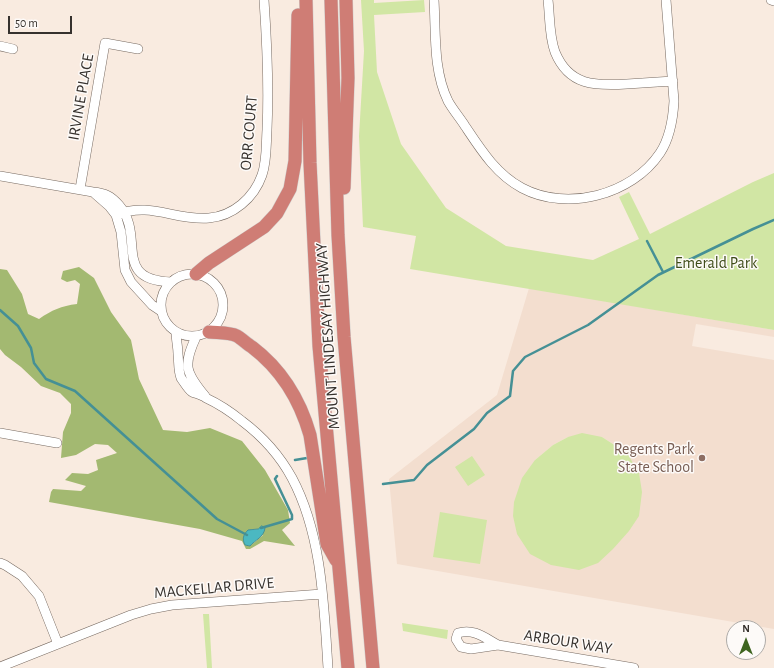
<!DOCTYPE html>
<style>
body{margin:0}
#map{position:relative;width:774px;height:668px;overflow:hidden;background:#f9ebe0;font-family:"Alegreya Sans",sans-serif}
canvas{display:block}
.north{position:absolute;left:726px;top:620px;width:40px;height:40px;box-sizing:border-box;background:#fdfaf8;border:1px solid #adaaa7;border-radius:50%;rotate:0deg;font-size:11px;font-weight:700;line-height:16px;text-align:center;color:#36312d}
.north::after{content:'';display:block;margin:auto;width:14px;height:18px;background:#3e6520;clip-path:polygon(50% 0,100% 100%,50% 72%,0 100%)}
.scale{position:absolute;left:8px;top:16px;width:64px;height:18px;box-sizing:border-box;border:2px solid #36312d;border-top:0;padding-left:5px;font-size:12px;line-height:14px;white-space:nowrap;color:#36312d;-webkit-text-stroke:3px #fdfaf8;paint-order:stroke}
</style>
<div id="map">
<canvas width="774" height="668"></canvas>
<div class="north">N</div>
<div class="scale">50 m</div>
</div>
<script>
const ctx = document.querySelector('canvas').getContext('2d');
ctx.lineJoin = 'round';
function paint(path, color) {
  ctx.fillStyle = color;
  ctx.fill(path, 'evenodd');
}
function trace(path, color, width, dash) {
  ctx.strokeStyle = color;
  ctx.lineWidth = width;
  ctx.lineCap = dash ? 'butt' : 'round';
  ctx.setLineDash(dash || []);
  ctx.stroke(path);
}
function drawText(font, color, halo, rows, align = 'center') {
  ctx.font = font + ' "Alegreya Sans",sans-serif';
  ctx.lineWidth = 3;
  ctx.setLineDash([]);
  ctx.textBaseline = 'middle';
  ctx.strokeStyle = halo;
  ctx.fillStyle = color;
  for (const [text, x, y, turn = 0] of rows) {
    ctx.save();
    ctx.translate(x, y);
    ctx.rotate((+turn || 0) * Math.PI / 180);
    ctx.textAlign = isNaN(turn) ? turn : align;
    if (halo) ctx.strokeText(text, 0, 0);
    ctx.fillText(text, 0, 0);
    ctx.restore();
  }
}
const built = new Path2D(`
 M529 288 774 330V337L696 324 692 346 774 360V629L397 564 389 479 497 395ZM568 437H602L627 453 535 460 553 445Z`);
const green = new Path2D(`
 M361 0H374V3L424 0 425 12 374 15 377 72 401 144 446 208 506 246 593 260 639 239 619 197 629 192 650 234 753 182 774 173V330L410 269 416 236 363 227 359 136 364 51Z
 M582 433 602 437 627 453 639 473 642 492 639 516 629 531 613 549 598 563 579 570 551 565 530 554 517 534 513 516 514 502 522 478 535 460 553 445 568 437Z
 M472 456 485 475 468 486 455 467Z
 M440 512 487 520 480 564 433 557Z
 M203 614H209L212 668H207Z
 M402 623 448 630 447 639 403 631Z`);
const forest = new Path2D(`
 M79 267 94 278 111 312 131 340 139 379 163 430 187 432 210 428 242 441 265 470 288 510 290 523 282 530 295 546 264 541 250 549H246L242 541 200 529 49 502 51 492 53 489 81 491 86 486 65 480 72 473 88 474 98 470 96 460 117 453 108 445 95 444 76 455 61 458 63 432 71 413V404L60 393 41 386 21 367 5 355 0 349V269L7 270 22 294 28 314 39 319C52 310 61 306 77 304L80 284 75 280 67 282 61 279 63 271ZM252 529H258L263 535 250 546 245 545Z`);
const water = new Path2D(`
 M262 526 265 528C264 537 255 540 250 546L245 545C242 539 243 535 248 530L258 529Z`);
const stream = new Path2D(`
 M647 241 663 272
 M0 310 18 326 31 348 34 363 46 379 75 391 217 519 247 535
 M295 460 307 458
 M383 484 414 480 427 465 474 429 487 413 510 396 513 371 525 357 588 325 658 275 753 229 774 220
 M261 528 292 519V515L275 479 277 476`);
const minor = new Path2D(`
 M434 0C436 34 433 70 448 101 453 110 460 118 465 126 481 150 496 174 522 188 567 212 632 195 660 153 670 138 673 119 674 101L666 0
 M548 0C550 17 549 36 555 52 569 86 595 86 627 84 642 83 657 82 673 81
 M771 0 774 1
 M0 46 13 49
 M0 176 93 192C105 193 111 196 119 205 146 236 111 280 171 282
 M80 189 105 43 138 49
 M93 192 109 206 116 215 121 232 125 270 131 282 152 305 161 311
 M116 215C151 201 175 221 209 218 233 216 254 198 262 175 267 161 266 145 267 130 269 87 267 43 264 0
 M161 305a31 31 0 1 1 62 0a31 31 0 1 1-62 0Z
 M176 332C176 340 178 346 178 354 179 362 178 370 181 378 184 382 188 389 192 392 197 394 202 395 206 398 219 404 231 412 242 421 262 436 280 456 292 478 322 534 324 606 328 668
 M196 337C183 365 185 372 205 396
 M0 433 57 443
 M0 563 5 565 22 576 39 596 58 644
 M498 645C485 638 474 628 458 633L456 639 461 647 471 649 498 645 634 668
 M0 667 131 615 151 609 172 605 322 594`);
const highway = new Path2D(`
 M306 0 310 163 319 346 348 668
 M331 0 338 235 344 337 373 668
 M344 188 348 78 346 0
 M196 274 209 263 264 227 277 213 290 189 295 161 298 15
 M209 332C218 333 229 332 237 336 242 339 247 344 252 347 281 369 300 400 310 435L327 544 336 560`);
const markers = [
 [702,458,4,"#8d6e63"]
];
const streetNames = [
 ["IRVINE PLACE",81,97,-80],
 ["ORR COURT",249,133,-85],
 ["MOUNT LINDESAY HIGHWAY",328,336,-94],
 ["MACKELLAR DRIVE",214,588,-5],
 ["ARBOUR WAY",568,642,9]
];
const parkNames = [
 ["Emerald Park",716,263]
];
const educationNames = [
 ["Regents Park",694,449],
 ["State School",694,467]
];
paint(built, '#f3decf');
paint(green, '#d1e6a4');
paint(forest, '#a3b971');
paint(water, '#4bb8c1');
trace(water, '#459095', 1);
trace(stream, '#459095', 2.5);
trace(minor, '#776a61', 10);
trace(highway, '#cfcecd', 14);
trace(minor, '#fff', 9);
trace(highway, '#cf7d75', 13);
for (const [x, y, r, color] of markers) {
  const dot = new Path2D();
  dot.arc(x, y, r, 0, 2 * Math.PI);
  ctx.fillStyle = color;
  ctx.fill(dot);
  trace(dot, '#fdfaf8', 1.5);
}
drawText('16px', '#36312d', '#fdfaf8', streetNames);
drawText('16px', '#3e4c18', '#fdfaf8', parkNames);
drawText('16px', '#785e54', '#fdfaf8', educationNames, 'right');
</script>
